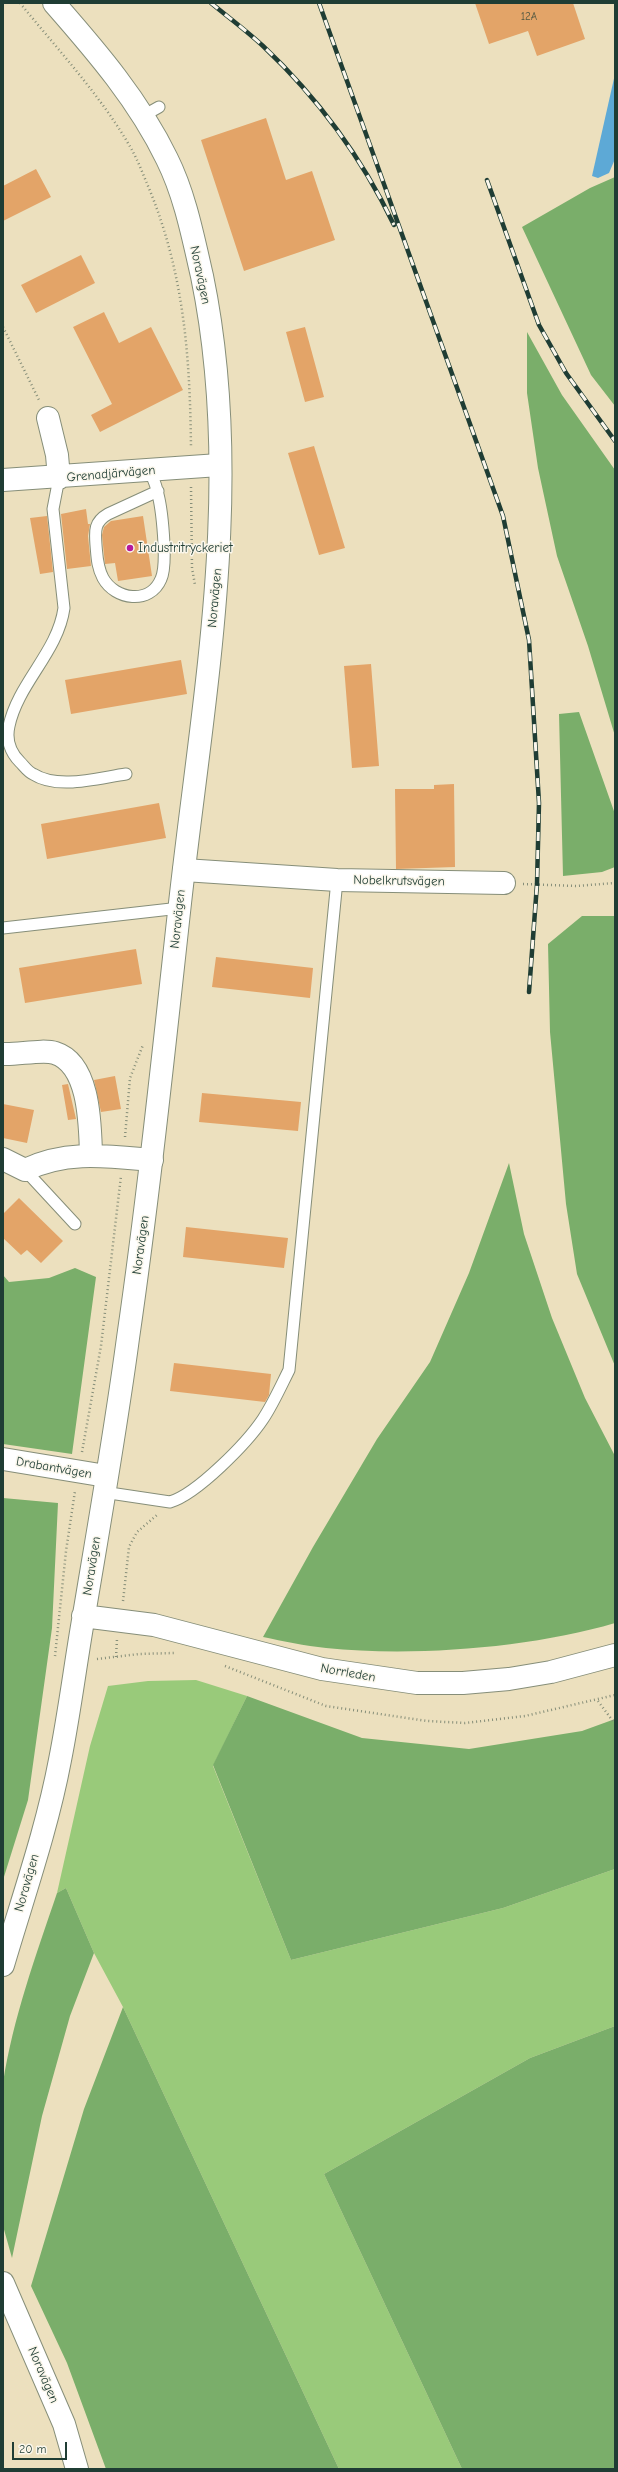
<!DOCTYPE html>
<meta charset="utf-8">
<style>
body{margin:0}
#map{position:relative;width:618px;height:2472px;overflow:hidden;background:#ece0be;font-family:"Comic Neue",sans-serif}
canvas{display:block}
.frame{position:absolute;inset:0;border:4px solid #1f3d34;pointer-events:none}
.scale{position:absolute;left:12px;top:2442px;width:55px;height:18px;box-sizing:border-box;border:2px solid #1f3d34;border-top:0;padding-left:5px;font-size:12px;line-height:14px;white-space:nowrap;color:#1f3d34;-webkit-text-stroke:3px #fbf7ec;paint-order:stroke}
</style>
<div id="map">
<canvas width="618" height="2472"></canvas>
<div class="frame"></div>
<div class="scale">20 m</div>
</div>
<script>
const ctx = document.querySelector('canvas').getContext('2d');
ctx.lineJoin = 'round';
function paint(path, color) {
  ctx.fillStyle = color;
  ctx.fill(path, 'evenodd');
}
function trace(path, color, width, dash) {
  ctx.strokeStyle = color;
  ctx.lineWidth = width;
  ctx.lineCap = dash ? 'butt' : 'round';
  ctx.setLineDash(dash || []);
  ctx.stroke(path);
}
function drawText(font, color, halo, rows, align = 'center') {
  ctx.font = font + ' "Comic Neue",sans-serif';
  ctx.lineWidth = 3;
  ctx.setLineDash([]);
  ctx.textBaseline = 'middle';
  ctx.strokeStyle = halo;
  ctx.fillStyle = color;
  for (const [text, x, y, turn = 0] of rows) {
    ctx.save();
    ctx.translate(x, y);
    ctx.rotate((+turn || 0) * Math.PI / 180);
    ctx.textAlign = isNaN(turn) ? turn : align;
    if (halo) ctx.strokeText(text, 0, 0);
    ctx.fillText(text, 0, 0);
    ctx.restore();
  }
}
const green = new Path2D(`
 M196 1680 247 1696 213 1766 291 1960 503 1908 615 1869V2026L530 2058 324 2174 462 2469H339L123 2007 94 1953 66 1888 57 1893 90 1746 108 1686 148 1681Z`);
const forest = new Path2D(`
 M615 177V406L591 375 522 227 590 188Z
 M527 332 562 395 615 470V736L588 646 557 556 538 468 527 393Z
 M579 712 615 814V867L602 872 563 876 559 714Z
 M582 916H615V1366L577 1274 566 1204 550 1032 548 944Z
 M509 1163 524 1234 552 1318 585 1398 615 1456V1623C531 1648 413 1657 326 1648 305 1646 283 1641 263 1637L313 1547 377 1439 430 1362 469 1273Z
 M75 1268 96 1277 72 1454 3 1444V1275L9 1282 49 1278Z
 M3 1498 58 1503 52 1628 28 1800 3 1880Z
 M247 1696 362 1738 469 1749 582 1731 615 1719V1869L503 1908 291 1960 213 1765Z
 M66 1888 94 1953 70 2016 42 2116 12 2258 3 2226V2083C13 2018 36 1955 57 1893Z
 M123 2007 339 2469H106L67 2363 31 2286 84 2109Z
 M615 2026V2469H462L324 2174 530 2058Z`);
const water = new Path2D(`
 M615 74V159L609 173 598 178 592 176Z`);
const building = new Path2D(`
 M475 3H573L585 39 537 56 528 31 489 44Z
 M266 118 286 180 312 171 335 240 244 271 201 140Z
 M36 169 51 197 3 221V186Z
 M81 255 95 283 36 313 21 285Z
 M104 312 119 343 151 327 183 390 100 432 91 415 112 404 73 327Z
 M305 327 324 397 305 402 286 332Z
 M314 446 345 548 319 555 288 453Z
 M86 509 88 524H90L88 536 91 566 67 569 61 514Z
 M47 516 53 572 40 574 30 518Z
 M143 516 152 576 118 581 115 563 105 564 102 535 104 527 111 521Z
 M181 660 187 694 71 714 65 680Z
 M371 664 379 766 352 768 344 666Z
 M454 784 455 867 396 869 395 789H434V785Z
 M159 803 166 838 47 859 41 824Z
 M136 949 142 984 25 1003 19 968Z
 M216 957 313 968 310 998 212 987Z
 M115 1076 121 1109 101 1112 94 1080Z
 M68 1084 76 1119 68 1120 62 1085Z
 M202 1093 301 1102 298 1131 199 1122Z
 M3 1104 34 1110 27 1143 3 1138Z
 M19 1198 63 1241 41 1263 27 1250 21 1255 3 1238V1214Z
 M186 1227 288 1238 284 1268 183 1257Z
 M174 1363 271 1374 269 1395 265 1402 170 1391Z`);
const path = new Path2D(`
 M20 3C59 51 102 97 132 150 138 161 143 174 148 186 184 272 190 356 191 448
 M3 327 40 402
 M191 487 192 568 195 585
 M523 884 576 886 615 883
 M125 1137 130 1078 143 1045
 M82 1452 101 1346 121 1176
 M123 1601 129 1547 137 1532 157 1515
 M55 1656 66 1551 75 1491
 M116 1657 117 1639
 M97 1659 139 1654 174 1653
 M225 1666 326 1706 427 1721 465 1723 525 1716 615 1695
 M598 1701 615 1724`);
const lane = new Path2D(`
 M143 116 159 107
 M150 471C152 477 156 484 157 491 162 507 168 564 161 579 150 605 115 600 103 578 97 567 97 556 96 545 95 531 94 522 108 514L158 491
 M59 478 53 509 64 608C58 652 18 683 9 726 6 739 10 752 20 762 24 766 28 772 33 774 58 790 98 778 126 774
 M3 928 180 908
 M25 1170 75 1224
 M103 1492 170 1502C197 1494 247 1443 263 1419 273 1404 281 1386 289 1370L337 880`);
const street = new Path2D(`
 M48 418 57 455 59 478
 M3 480 219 465
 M184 870 337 880 504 883
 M3 1054C17 1055 43 1049 55 1053 90 1064 90 1125 91 1154
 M3 1159 25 1170C66 1150 107 1156 152 1160
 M3 1459 106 1476`);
const secondary = new Path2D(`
 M83 1616 154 1625 322 1669 417 1683H463L509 1679 551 1672 615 1655
 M3 1965C23 1897 47 1829 60 1760 70 1710 76 1659 85 1609 100 1519 116 1428 128 1338 149 1193 164 1048 180 903 203 696 245 484 202 276 193 237 185 195 167 159 139 101 97 52 54 3
 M3 2283 64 2424 77 2469`);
const rail = new Path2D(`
 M211 3C228 17 247 31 263 46 316 96 362 158 394 225
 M319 3 503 516 529 640 539 803 537 884 529 992
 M487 180 539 325 566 373 615 441`);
const markers = [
 [130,548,4,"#b5179e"]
];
const numberNames = [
 ["12A",529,17]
];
const streetNames = [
 ["Noravägen",200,275,78],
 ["Grenadjärvägen",111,474,-5],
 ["Noravägen",215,598,-85],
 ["Nobelkrutsvägen",399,881,1],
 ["Noravägen",178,919,-84],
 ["Noravägen",141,1245,-82],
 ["Drabantvägen",54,1468,10],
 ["Noravägen",92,1566,-81],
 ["Norrleden",348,1673,10],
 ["Noravägen",27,1883,-74],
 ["Noravägen",43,2375,67]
];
const poiNames = [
 ["Industritryckeriet",138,548]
];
paint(green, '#99ca7a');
paint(forest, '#7aae6a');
paint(water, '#5da9d6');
paint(building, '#e3a468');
trace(lane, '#868e79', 13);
trace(street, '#868e79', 24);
trace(secondary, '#868e79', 24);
trace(path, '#868e79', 2.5, [1, 3]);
trace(lane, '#fff', 11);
trace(street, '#fff', 22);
trace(secondary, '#fff', 22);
trace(rail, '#1f3d34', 4.5);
trace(rail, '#fbf7ec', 3, [9]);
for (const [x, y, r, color] of markers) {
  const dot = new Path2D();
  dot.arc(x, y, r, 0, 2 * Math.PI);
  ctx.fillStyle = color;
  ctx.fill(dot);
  trace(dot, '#fbf7ec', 1.5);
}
drawText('11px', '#505741', null, numberNames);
drawText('13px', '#1f3d34', '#fbf7ec', streetNames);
drawText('13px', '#1f3d34', '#fbf7ec', poiNames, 'left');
</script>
